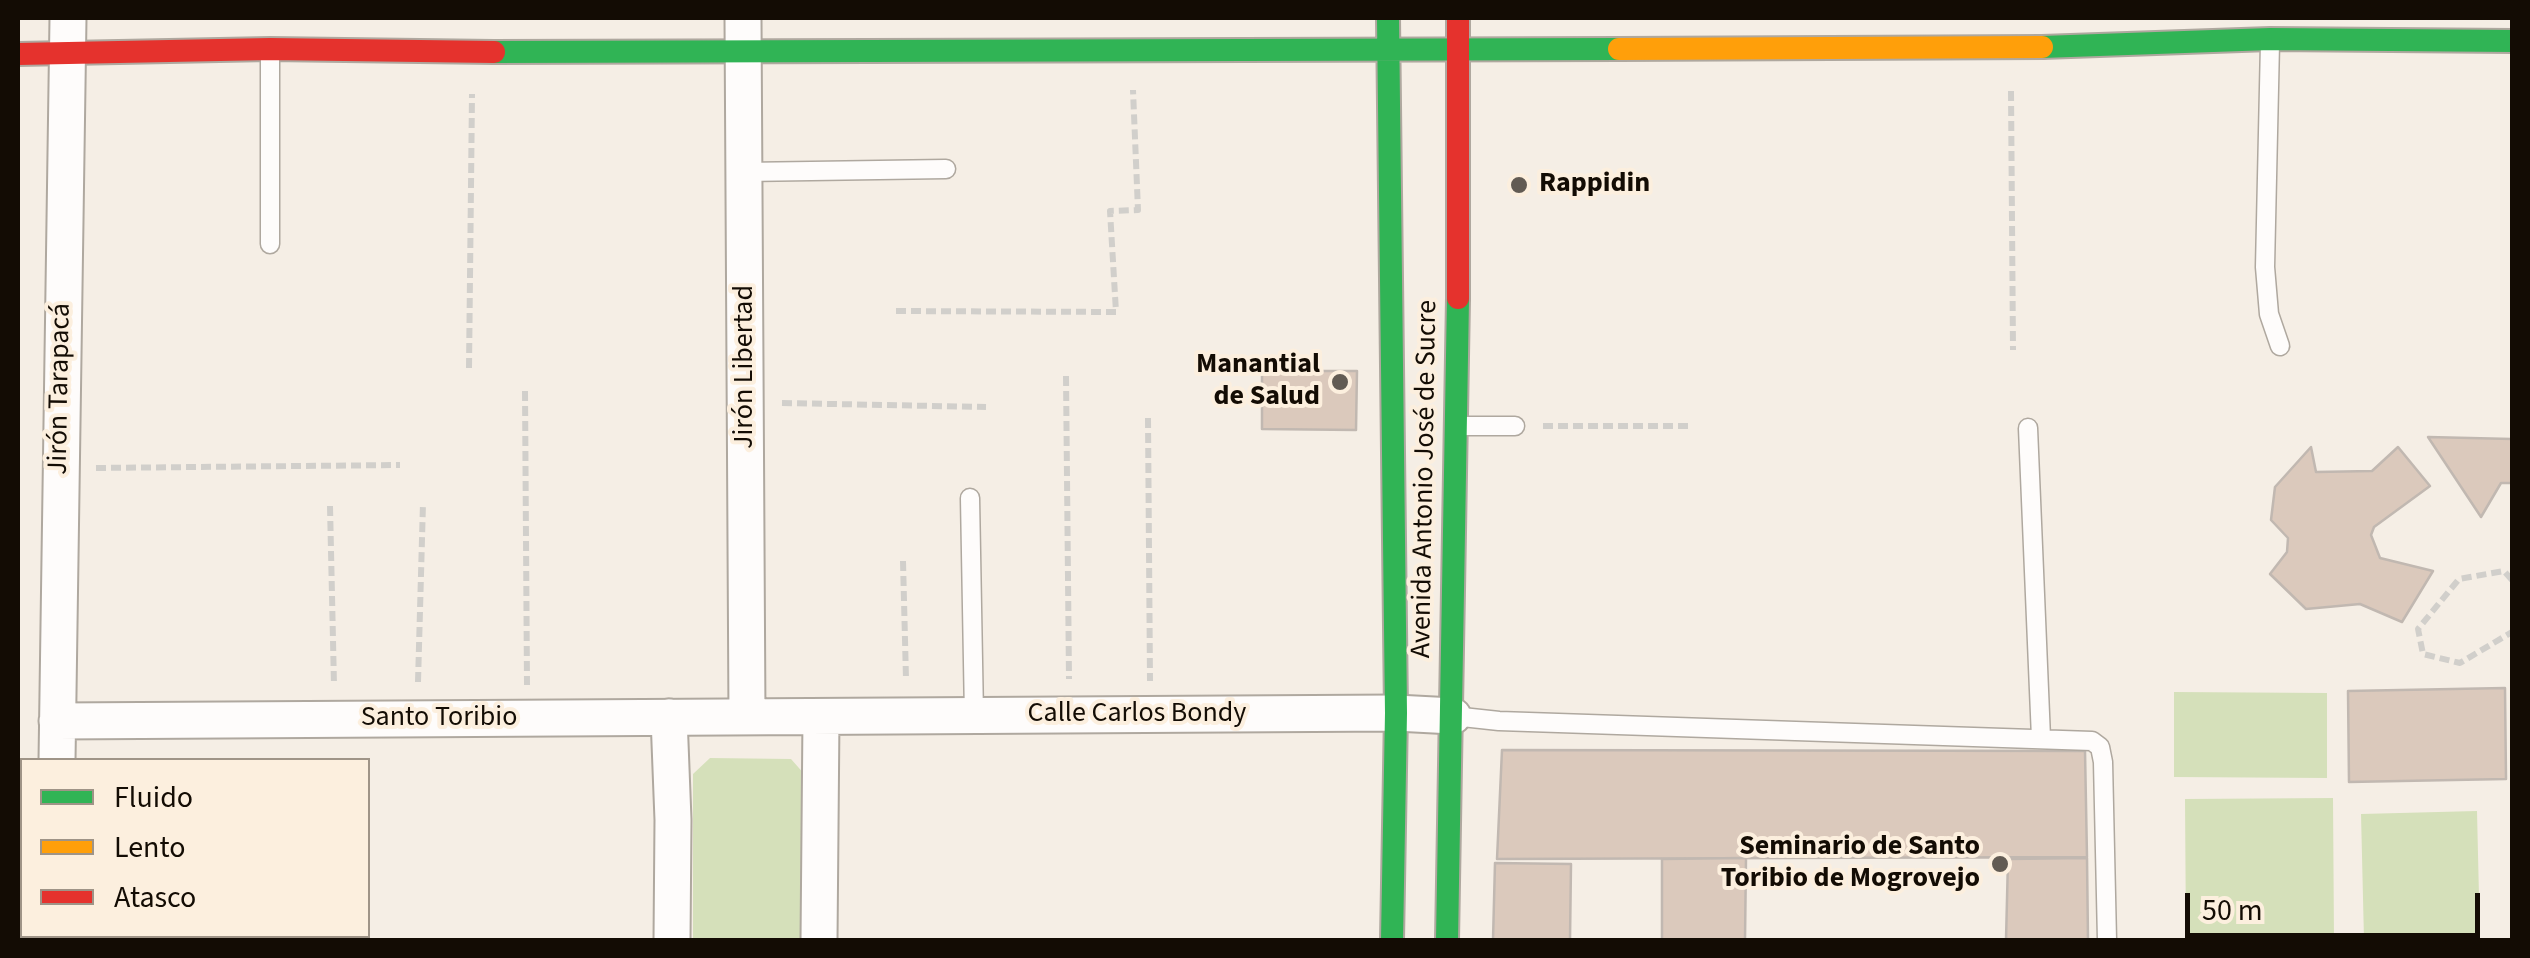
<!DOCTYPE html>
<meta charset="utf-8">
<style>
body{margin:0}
#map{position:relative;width:2530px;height:958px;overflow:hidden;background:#f5eee5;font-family:"Source Sans 3",sans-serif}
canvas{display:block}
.frame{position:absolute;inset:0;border:20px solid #130c04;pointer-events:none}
.legend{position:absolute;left:20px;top:758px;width:350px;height:180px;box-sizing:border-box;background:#fcefde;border:2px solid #9f9487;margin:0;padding:12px 18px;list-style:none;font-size:30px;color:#130c04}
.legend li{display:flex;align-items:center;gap:20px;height:50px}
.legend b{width:50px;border:2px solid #9f9487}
.scale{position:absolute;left:2185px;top:893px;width:295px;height:45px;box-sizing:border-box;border:5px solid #130c04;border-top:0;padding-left:12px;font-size:30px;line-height:35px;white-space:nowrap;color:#130c04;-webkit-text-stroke:8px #fcefde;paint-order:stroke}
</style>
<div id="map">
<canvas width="2530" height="958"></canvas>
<div class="frame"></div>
<ul class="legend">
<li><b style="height:12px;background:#30b455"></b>Fluido</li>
<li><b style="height:12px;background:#ff9f0a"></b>Lento</li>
<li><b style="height:12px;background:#e5322d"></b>Atasco</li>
</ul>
<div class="scale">50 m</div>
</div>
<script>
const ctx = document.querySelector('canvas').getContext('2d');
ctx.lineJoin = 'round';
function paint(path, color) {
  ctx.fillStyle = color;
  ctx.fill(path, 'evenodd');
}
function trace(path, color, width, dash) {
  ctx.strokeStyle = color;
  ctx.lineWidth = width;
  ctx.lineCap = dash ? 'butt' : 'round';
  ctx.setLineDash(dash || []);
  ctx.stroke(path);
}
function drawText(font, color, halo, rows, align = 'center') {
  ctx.font = font + ' "Source Sans 3",sans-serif';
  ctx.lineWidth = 8;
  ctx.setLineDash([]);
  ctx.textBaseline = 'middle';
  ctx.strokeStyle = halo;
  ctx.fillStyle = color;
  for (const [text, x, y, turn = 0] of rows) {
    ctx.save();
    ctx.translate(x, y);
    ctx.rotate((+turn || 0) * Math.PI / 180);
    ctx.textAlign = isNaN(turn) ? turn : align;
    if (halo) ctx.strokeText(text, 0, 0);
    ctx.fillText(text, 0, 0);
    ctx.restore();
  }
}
const green = new Path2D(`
 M2174 692 2327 693V778L2174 777Z
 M710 758 791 759 806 776V940H693V774Z
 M2333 798 2334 940H2186L2185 799Z
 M2477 811 2480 940H2364L2361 814Z`);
const building = new Path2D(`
 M1262 371H1357L1356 430 1262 429Z
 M2428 437 2512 439V483H2501L2481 517Z
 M2311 447 2316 472 2372 471 2398 447 2430 486 2374 527 2371 535 2380 558 2433 571 2402 622 2360 604 2306 609 2270 574 2287 552 2288 538 2271 520 2275 487Z
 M2505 688 2506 779 2349 782 2348 691Z
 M1502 750 2085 751 2087 857 1497 859Z
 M1746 858 1745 940H1662V859Z
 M2087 858 2088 940H2006L2008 859Z
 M1495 863 1571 864 1570 940H1493Z`);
const path = new Path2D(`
 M2011 91 2013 350
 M896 311 1116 312 1110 211 1138 210 1133 90
 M469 368 472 94
 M1066 376 1069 679
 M525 391 527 685
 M782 403 986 407
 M1148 418 1150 681
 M1543 426H1691
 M96 468 400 465
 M330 506 334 685
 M903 561 906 679
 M2512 580 2504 571 2459 579 2418 629 2423 654 2460 663 2512 632
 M418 682 423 503
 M18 915 22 916`);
const lane = new Path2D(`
 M2270 43 2265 267 2269 314 2280 346
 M744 172 946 169
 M270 244V49
 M1459 426H1515
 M2028 428 2041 738
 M970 498 974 716
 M1453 716 1499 721 2092 741 2100 747 2103 762 2107 940
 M18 788 22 789`);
const street = new Path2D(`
 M743 18 747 717
 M669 717 673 820 672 940
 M57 721 1396 713 1453 716
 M57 760 68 18
 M60 936V940
 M819 940 821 717`);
const fast = new Path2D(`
 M1388 18 1396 713 1392 940
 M2042 47 2270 39 2512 41
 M494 52 1619 49
 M1447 940 1458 298`);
const slow = new Path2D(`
 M1619 49 2042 47`);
const jam = new Path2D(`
 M1458 18V298
 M18 54 270 49 494 52`);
const markers = [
 [1519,185,10,"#625b53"],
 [1340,382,10,"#625b53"],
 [2000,864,10,"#625b53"]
];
const poiNames = [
 ["Rappidin",1539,185,"left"],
 ["Manantial",1320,366],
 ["de Salud",1320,398],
 ["Seminario de Santo",1980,848],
 ["Toribio de Mogrovejo",1980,880]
];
const streetNames = [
 ["Jirón Libertad",746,367,-90],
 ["Jirón Tarapacá",61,389,-89],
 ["Avenida Antonio José de Sucre",1426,479,-89],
 ["Calle Carlos Bondy",1137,715],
 ["Santo Toribio",439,719]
];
paint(green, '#d5e0ba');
paint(building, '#dbc9bc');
trace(building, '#c1b8b1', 2.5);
trace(lane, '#afa89f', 21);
trace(street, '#afa89f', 39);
trace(fast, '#afa89f', 26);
trace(slow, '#afa89f', 26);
trace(jam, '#afa89f', 26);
trace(path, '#d1cfcb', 6, [10, 5]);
trace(lane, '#fefcfb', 18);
trace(street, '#fefcfb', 35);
trace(fast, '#30b455', 22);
trace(slow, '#ff9f0a', 22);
trace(jam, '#e5322d', 22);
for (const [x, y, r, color] of markers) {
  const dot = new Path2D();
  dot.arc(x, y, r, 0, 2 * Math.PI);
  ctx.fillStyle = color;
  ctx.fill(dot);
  trace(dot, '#fcefde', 4);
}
drawText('bold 28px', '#130c04', '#fcefde', poiNames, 'right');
drawText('28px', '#130c04', '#fcefde', streetNames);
</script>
